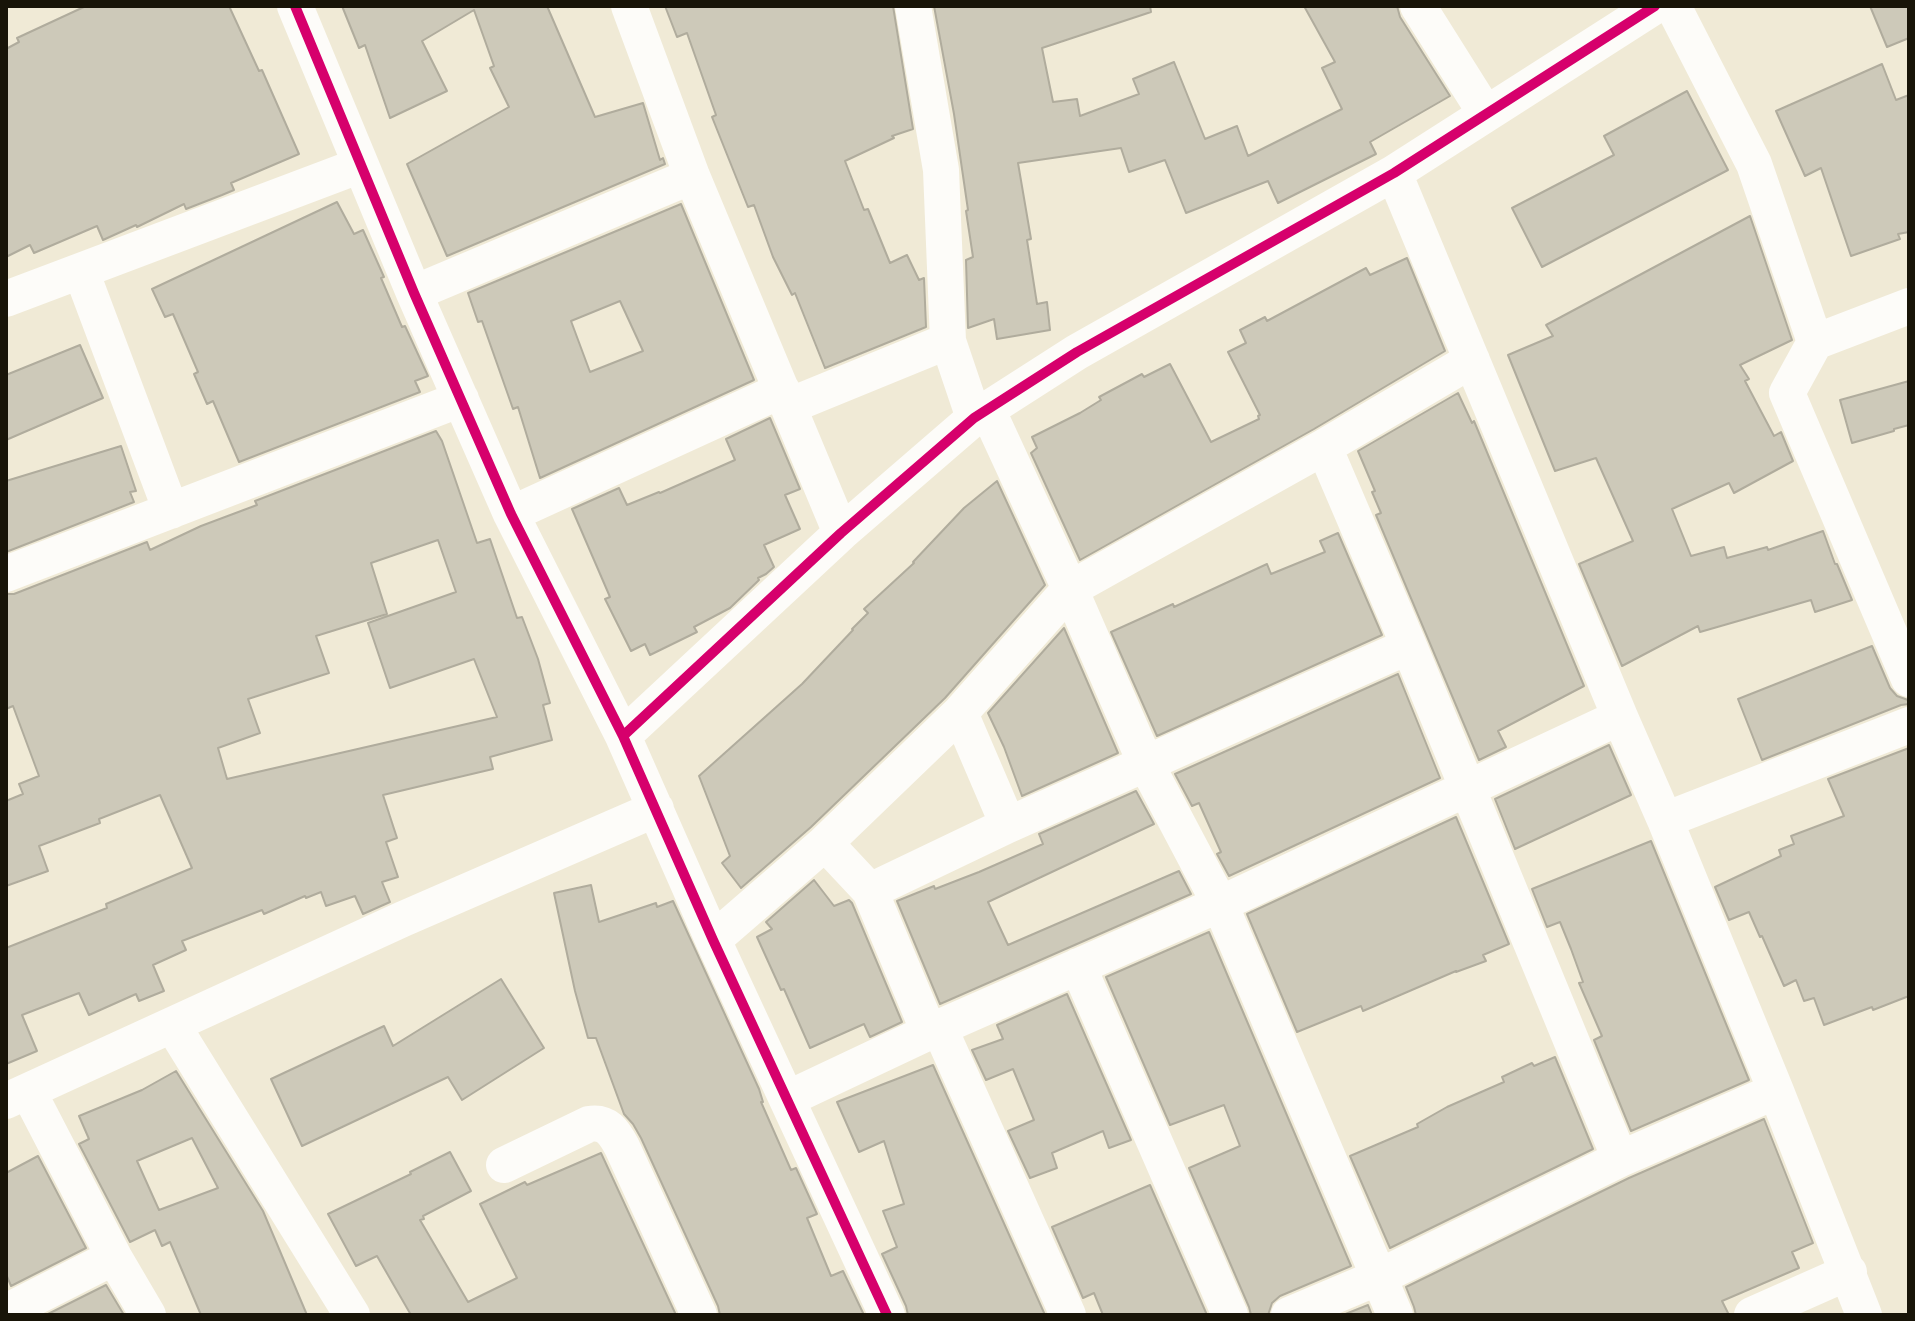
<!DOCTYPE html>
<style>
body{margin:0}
#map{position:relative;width:1915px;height:1321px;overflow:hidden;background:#f0ead6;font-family:"Varela Round",sans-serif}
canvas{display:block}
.frame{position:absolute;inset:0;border:8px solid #181408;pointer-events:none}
</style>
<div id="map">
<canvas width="1915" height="1321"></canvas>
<div class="frame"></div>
</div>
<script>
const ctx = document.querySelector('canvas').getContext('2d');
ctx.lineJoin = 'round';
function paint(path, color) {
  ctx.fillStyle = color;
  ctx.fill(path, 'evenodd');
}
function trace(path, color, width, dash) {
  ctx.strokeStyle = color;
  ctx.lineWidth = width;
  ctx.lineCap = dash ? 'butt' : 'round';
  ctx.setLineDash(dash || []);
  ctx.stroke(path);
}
const building = new Path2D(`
 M86 6H229L259 71 262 70 299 154 231 183 234 190 222 195 186 209 184 204 137 227 136 225 103 240 97 226 34 253 30 245 6 257V49L19 42 17 38Z
 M342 6H547L595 117 643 103 660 160 663 158 665 164 447 256 407 164 509 107 490 68 494 66 474 10 422 41 447 91 390 118 365 45 359 48Z
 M665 6H893L913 129 892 136 894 138 845 161 864 210 868 209 890 263 907 255 919 280 924 278 926 327 825 368 795 293 792 295 773 257 754 205 748 207 712 117 716 115 687 33 677 37Z
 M934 6H1150L1151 12 1042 48 1053 102 1077 99 1080 116 1139 94 1133 79 1174 62 1205 139 1237 126 1248 156 1342 109 1322 68 1335 62 1304 6H1397L1400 17 1450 96 1370 142 1376 154 1278 203 1268 181 1186 213 1165 160 1129 172 1121 148 1018 163 1031 239 1027 240 1037 304 1047 302 1050 330 997 339 994 319 968 328 966 260 973 257 966 211 968 210 954 114Z
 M1870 6H1909V38L1887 47Z
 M1882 64 1896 100 1909 95V232L1898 234 1900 239 1851 256 1821 168 1805 176 1776 111Z
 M1687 91 1728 170 1542 267 1512 208 1614 155 1604 136Z
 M337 202 354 234 363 230 384 277 381 278 402 327 405 326 428 376 415 381 420 392 239 462 213 401 207 404 194 374 198 372 173 314 165 317 152 289Z
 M681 204 754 380 540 478 518 407 513 409 482 321 478 322 468 293ZM620 301 643 351 590 372 571 321Z
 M1750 216 1792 340 1740 365 1749 379 1745 381 1774 436 1781 432 1793 461 1734 493 1729 483 1672 509 1691 556 1724 547 1727 558 1767 547 1768 550 1823 531 1835 564H1837L1852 600 1815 612 1811 600 1700 632 1698 626 1622 666 1579 564 1633 541 1596 458 1555 471 1508 355 1553 336 1546 325Z
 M1407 258 1445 351 1314 429 1080 560 1031 453 1037 448 1032 437 1080 413 1101 400 1099 397 1142 374 1144 377 1170 364 1211 442 1259 419 1258 416 1260 415 1228 352 1246 343 1240 330 1265 317 1267 321 1366 268 1370 275Z
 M80 345 103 398 6 440V375Z
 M1909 381V425L1894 429V431L1852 443 1840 400Z
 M1458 393 1472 423 1474 421 1584 686 1498 731 1506 747 1479 760 1376 515 1381 513 1372 492 1375 491 1358 451Z
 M770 418 800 489 785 495 800 529 764 545 774 567 766 574 758 578 759 580 730 608 694 627 697 632 650 655 645 644 631 651 605 599 610 597 572 509 619 488 627 505 659 492 660 493 735 460 726 439Z
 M436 431 442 441 477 543 490 539 517 618 522 617 538 659 550 703 543 705 552 740 490 757 493 769 383 795 397 838 386 842 398 877 382 882 390 902 363 914 355 896 326 906 321 892 306 898 305 896 264 914 262 910 182 941 186 950 153 965 164 991 139 1001 136 994 89 1015 79 993 22 1015 37 1051 6 1064V948L107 908 106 904 192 868 160 795 99 819 100 823 39 846 48 871 6 886V801L23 794 19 784 39 776 13 706 6 709V594H14L147 542 150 550 201 526 257 505 255 501ZM438 540 456 592 368 623 390 688 474 659 497 717 227 779 218 748 260 733 248 699 329 673 316 636 387 614 371 563Z
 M121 446 136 491 130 492 134 502 6 552V481Z
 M997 481 1045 585 945 698 811 827 741 888 722 863 730 856 699 776 802 684 853 630 852 629 868 613 864 609 914 563 913 562 964 508Z
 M1338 533 1382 635 1157 736 1111 632 1173 604 1174 607 1267 564 1271 574 1325 552 1320 541Z
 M1064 628 1118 753 1022 796 1004 747 988 713Z
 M1872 646 1890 688 1897 696 1908 700 1909 704 1901 705 1762 760 1738 699Z
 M1398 674 1440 778 1229 876 1217 854 1221 852 1199 803 1192 806 1175 774Z
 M1609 745 1631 795 1515 849 1495 799Z
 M1909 748V996L1873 1010 1872 1007 1824 1025 1814 998 1804 1001 1796 980 1784 986 1762 936 1760 937 1749 912 1729 920 1715 887 1781 856 1779 850 1794 844 1791 836 1844 816 1828 779Z
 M1136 791 1154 824 988 902 1008 945 1179 871 1191 894 940 1004 897 901 934 886 935 889 979 872 1043 844 1039 834Z
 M1456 817 1509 944 1483 955 1486 961 1456 972V971L1363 1011 1361 1006 1297 1032 1247 914Z
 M1651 841 1749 1080 1631 1131 1594 1040 1602 1036 1579 983 1583 982 1571 949 1560 922 1547 927 1532 889Z
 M814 880 834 906 849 900 852 903 902 1022 870 1037 864 1024 810 1048 784 989 781 990 757 937 772 929 766 922Z
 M591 885 599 922 656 903 657 907 673 901 759 1089 763 1102H761L791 1170 796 1168 817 1214 807 1218 831 1276 843 1271 864 1315H720L718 1306 641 1138 633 1124 624 1114 596 1038H588L575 991 554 893Z
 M1209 932 1351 1266 1280 1296 1272 1303 1268 1315H1251L1249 1307 1189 1168 1240 1146 1224 1105 1170 1125 1106 977Z
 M501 979 544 1048 462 1100 448 1077 302 1146 271 1079 384 1026 393 1046Z
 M1067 994 1131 1140 1109 1148 1103 1131 1052 1153 1057 1168 1030 1178 1008 1131 1034 1120 1013 1069 986 1080 972 1050 1003 1039 997 1025Z
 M1555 1057 1593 1149 1390 1248 1350 1156 1418 1127 1417 1124 1447 1107 1504 1082 1502 1077 1532 1063 1534 1066Z
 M933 1065 1045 1315H908L906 1306 882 1254 897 1247 883 1211 904 1204 884 1141 859 1152 837 1102Z
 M176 1071 263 1211 307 1315H201L170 1242 162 1246 155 1230 130 1242 79 1144 89 1139 79 1116 142 1090ZM192 1138 218 1188 159 1210 137 1161Z
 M1764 1119 1813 1243 1792 1252 1799 1268 1722 1301 1729 1315H1416L1414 1307 1406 1287 1629 1178Z
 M450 1152 471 1191 423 1216 424 1219 420 1220 468 1302 517 1278 480 1204 525 1182 527 1185 601 1153 676 1315H411L377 1256 356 1266 328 1214 411 1174 410 1172Z
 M38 1156 86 1248 11 1286 6 1274V1173Z
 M1150 1185 1207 1315H1103L1094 1293 1083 1298 1052 1227Z
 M106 1285 124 1315H46Z
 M1368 1305 1372 1315H1343Z`);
const street = new Path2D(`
 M295 6 414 293 511 514 623 736 713 940 887 1315
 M629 6 692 176 841 533
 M913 6 941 170 948 341 974 418
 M1418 6 1486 114
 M1673 6 1754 164 1815 342 1787 393 1909 679
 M1394 173 1620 717 1665 820 1776 1091 1864 1315
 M81 271 171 511
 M414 293 692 176
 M6 299 361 165
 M1815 342 1909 306
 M789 406 948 341
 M987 409 1070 589 1146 764 1220 904 1395 1315
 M1324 447 1409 646 1620 1159
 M511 514 782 390
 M6 574 461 399
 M960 713 1008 825
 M623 736 841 533 974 418 1077 352 1394 173 1655 6
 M1665 820 1909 725
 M825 843 870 891
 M713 940 825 843 960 713 1070 589 1324 447 1472 360
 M1078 966 1230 1315
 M173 1026 352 1315
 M939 1027 1068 1315
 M929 1032 870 891 1008 825 1409 646
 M28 1091 114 1257 148 1315
 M787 1099 929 1032 1220 904 1620 717
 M6 1101 403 919 656 809
 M504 1165 589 1124C607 1121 614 1132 622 1147L699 1315
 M6 1312 114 1257
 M1289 1315 1379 1277 1620 1159 1776 1091
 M1752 1315 1849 1272`);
const cycleway = new Path2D(`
 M295 6 414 293 511 514 623 736 713 940 887 1315
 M623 736 841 533 974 418 1077 352 1394 173 1655 6`);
paint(building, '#cdc9b9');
trace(building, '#b0ac9d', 2);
trace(street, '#fdfcf9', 36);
trace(cycleway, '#d6006c', 10);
</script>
